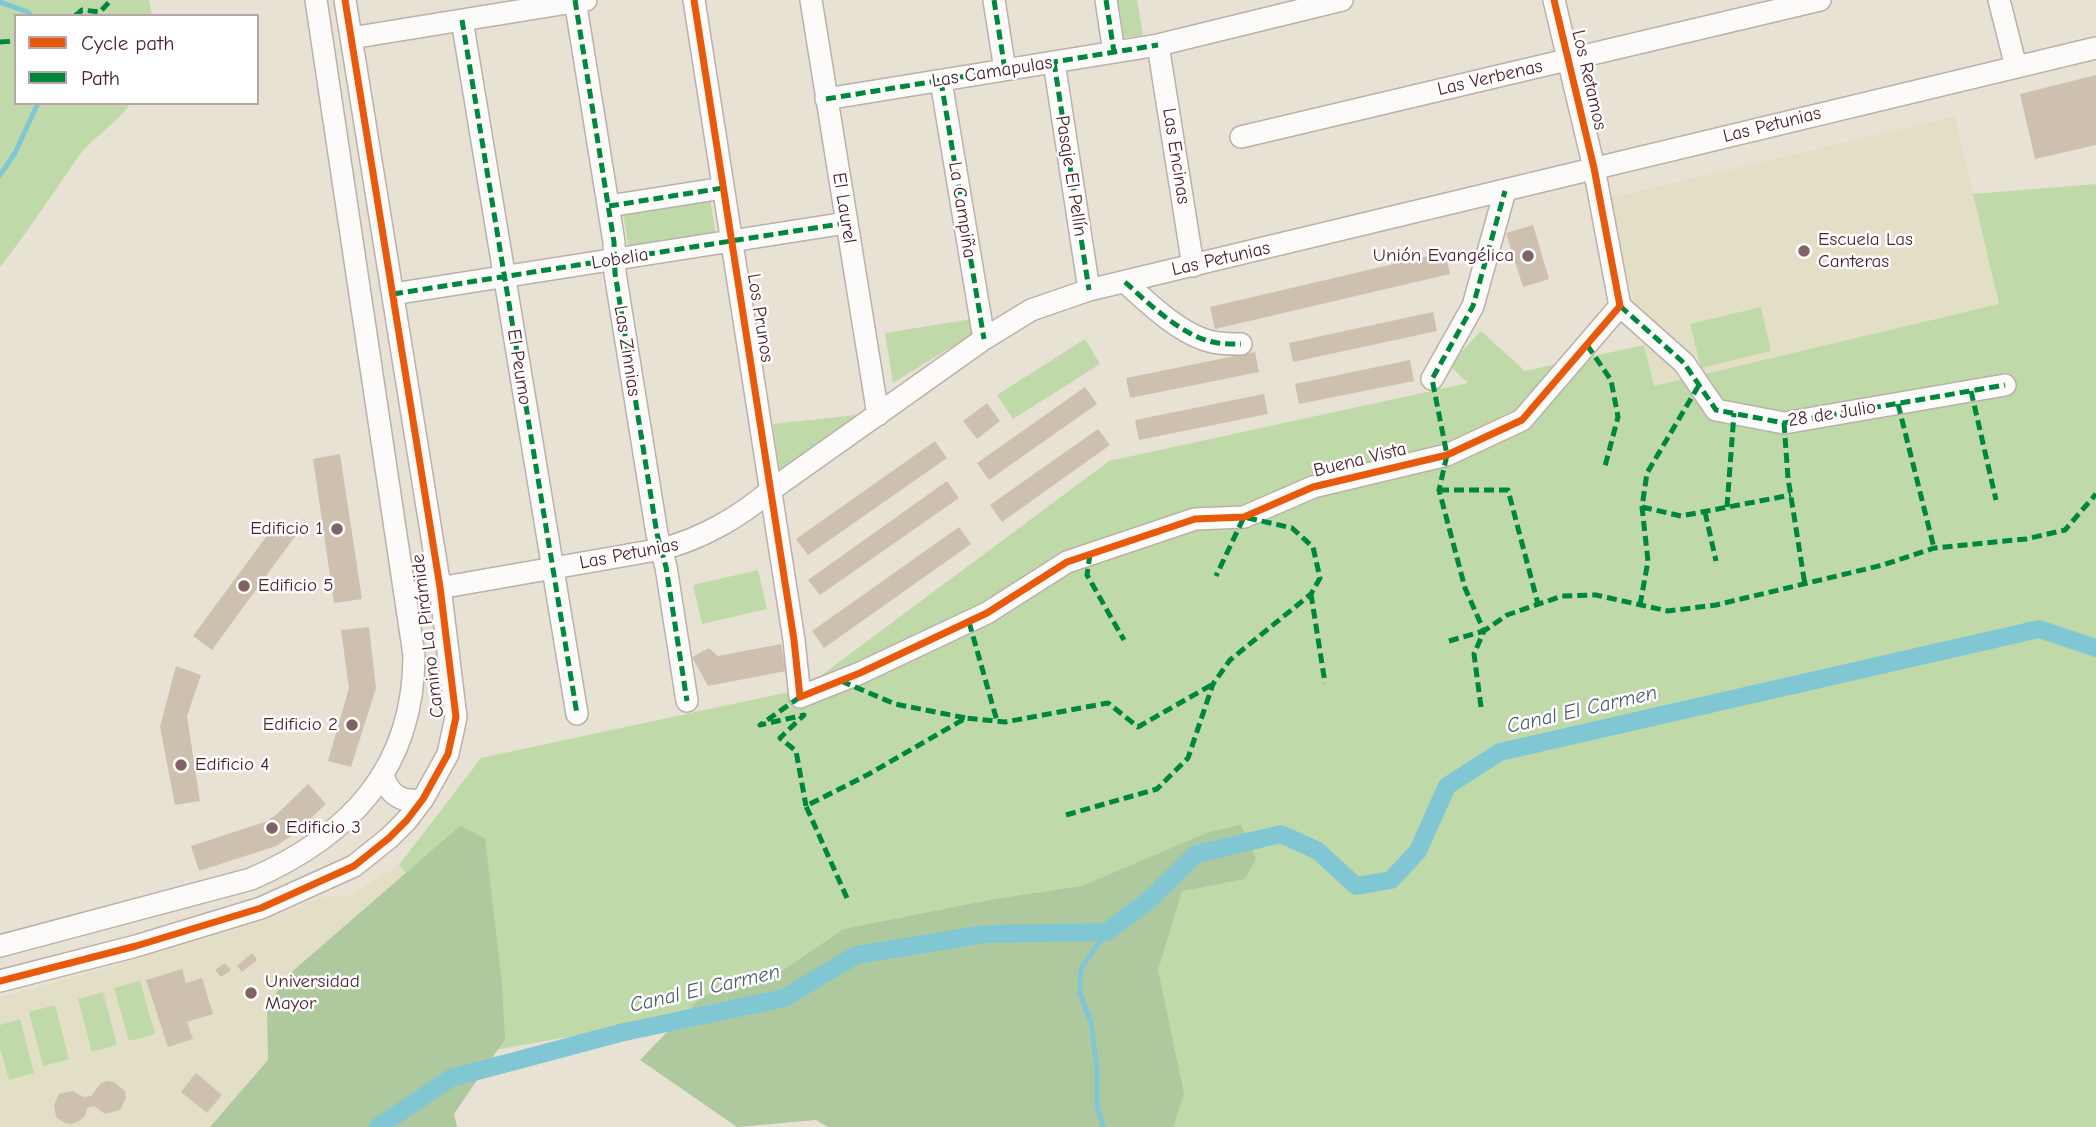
<!DOCTYPE html>
<meta charset="utf-8">
<style>
body{margin:0}
#map{position:relative;width:2096px;height:1127px;overflow:hidden;background:#e8e2d4;font-family:"Comic Neue",sans-serif}
canvas{display:block}
.legend{position:absolute;left:14px;top:14px;width:245px;height:91px;box-sizing:border-box;background:#fff;border:2px solid #b7a5aa;margin:0;padding:9px 12px;list-style:none;font-size:21px;color:#4a1f2b}
.legend li{display:flex;align-items:center;gap:14px;height:35px}
.legend b{width:35px;border:2px solid #b7a5aa}
</style>
<div id="map">
<canvas width="2096" height="1127"></canvas>
<ul class="legend">
<li><b style="height:9px;background:#e8590c"></b>Cycle path</li>
<li><b style="height:9px;background:#00873e"></b>Path</li>
</ul>
</div>
<script>
const ctx = document.querySelector('canvas').getContext('2d');
ctx.lineJoin = 'round';
function paint(path, color) {
  ctx.fillStyle = color;
  ctx.fill(path, 'evenodd');
}
function trace(path, color, width, dash) {
  ctx.strokeStyle = color;
  ctx.lineWidth = width;
  ctx.lineCap = dash ? 'butt' : 'round';
  ctx.setLineDash(dash || []);
  ctx.stroke(path);
}
function drawText(font, color, halo, rows, align = 'center') {
  ctx.font = font + ' "Comic Neue",sans-serif';
  ctx.lineWidth = 5;
  ctx.setLineDash([]);
  ctx.textBaseline = 'middle';
  ctx.strokeStyle = halo;
  ctx.fillStyle = color;
  for (const [text, x, y, turn = 0] of rows) {
    ctx.save();
    ctx.translate(x, y);
    ctx.rotate((+turn || 0) * Math.PI / 180);
    ctx.textAlign = isNaN(turn) ? turn : align;
    if (halo) ctx.strokeText(text, 0, 0);
    ctx.fillText(text, 0, 0);
    ctx.restore();
  }
}
const built = new Path2D(`
 M1955 116 1999 304 1653 386 1609 198Z
 M399 865 435 908 351 1127H0V997L90 973 254 924 323 897 349 896Z`);
const green = new Path2D(`
 M0 0H149L152 16H16V103H131C116 124 93 137 78 157 52 194 28 232 0 267Z
 M1115 0H1137L1143 35 1121 38Z
 M2096 184V1127H1048L784 998 495 1050 435 908 399 865 481 758 803 689 1109 461 1468 383 1449 365 1481 331 1525 371 1644 345 1654 386 1999 304 1973 194Z
 M710 198 716 236 629 250 623 213Z
 M1761 307 1771 351 1701 368 1690 324Z
 M972 319 974 333 893 383 885 333Z
 M1085 339 1100 364 1013 419 997 395Z
 M856 415 779 471 773 424Z
 M758 570 767 609 702 624 693 585Z
 M140 981 155 1034 129 1041 114 988Z
 M103 992 117 1045 92 1052 78 999Z
 M55 1005 69 1059 43 1066 29 1012Z
 M20 1019 34 1073 9 1080 0 1048V1025Z`);
const forest = new Path2D(`
 M1241 825 1256 858 1245 879 1182 891 1158 970 1184 1094 1173 1127H828L816 1120 737 1127 640 1060 702 996 767 981 844 929 995 899 1082 886 1209 832Z
 M460 826 485 838 502 984 505 1039 454 1114 457 1127H210L268 1060 267 1007 287 976Z`);
const stream = new Path2D(`
 M0 2 28 12 31 16
 M0 175 15 153 38 103
 M1103 1127 1097 1106V1068L1091 1022 1080 994 1081 968 1107 932`);
const canal = new Path2D(`
 M378 1127 451 1078 620 1033 784 998 856 955 985 934 1107 932 1149 900 1196 854 1281 834 1318 851 1356 886 1391 880 1418 851 1447 786 1500 752 2039 629 2096 648`);
const building = new Path2D(`
 M2096 75V145L2035 159 2020 94Z
 M1533 225 1549 279 1523 287 1506 233Z
 M1445 252 1450 274 1215 329 1210 307Z
 M1433 312 1437 331 1293 362 1289 343Z
 M1255 352 1259 372 1130 398 1126 378Z
 M1410 360 1414 381 1299 404 1295 384Z
 M1085 387 1097 404 989 480 977 463Z
 M1264 394 1268 414 1139 440 1135 420Z
 M987 403 1000 421 977 439 963 421Z
 M1098 429 1110 445 1002 522 990 505Z
 M935 441 947 458 808 555 796 539Z
 M340 454 362 599 334 603 313 459Z
 M947 481 959 498 820 595 808 580Z
 M277 522 296 535 212 650 193 636Z
 M959 527 971 544 824 648 812 631Z
 M369 627 376 688 351 767 328 761 349 688 341 630Z
 M781 644 786 671 708 686 692 657 709 648 718 656Z
 M176 666 201 675 187 716 200 801 175 805 160 727Z
 M308 784 326 804 293 835 276 846 199 871 191 846 265 822 276 815Z
 M252 953 257 960 242 972 237 966Z
 M225 963 231 970 221 977 215 970Z
 M182 969 186 983 202 978 213 1014 187 1022 193 1039 168 1047 146 980Z
 M196 1073 222 1095 207 1113 181 1092Z
 M107 1081 114 1082 125 1091 126 1098 120 1110 105 1114 94 1106 87 1108 85 1116 79 1121 72 1124 65 1123 56 1117 54 1105 59 1094 72 1091 84 1097 91 1096 101 1083Z`);
const minor = new Path2D(`
 M575 0 614 242 615 273 657 534 666 567 687 701
 M694 0 794 640 800 697 860 673 987 613 1067 562 1195 519 1244 517 1313 487 1447 455 1522 420 1620 306 1594 168 1554 0
 M811 0 878 415
 M994 0 1005 70
 M1106 0 1114 52
 M1999 0 2016 67
 M462 20 577 714
 M351 38 586 0
 M1158 45 1193 266
 M1054 62 1089 290
 M941 81 984 339
 M826 99 1158 45 1342 0
 M1241 137 1820 0
 M609 206 723 188
 M1125 282C1148 303 1182 336 1213 342 1222 344 1232 344 1241 344
 M393 294 846 223
 M1620 306 1684 363 1716 410 1784 423 2005 385
 M1432 379 1473 306 1505 191
 M405 594 662 549C701 539 740 517 771 490L984 339 1031 310 1089 290 2096 48
 M383 774C388 795 403 804 423 799
 M0 946 251 879C350 836 414 768 414 655L316 0
 M0 981 136 946 261 908 354 866 389 838 407 820 423 799 448 754 456 717 440 587 345 0`);
const quiet = new Path2D(`
 M575 0 614 242 615 273 657 534 666 567 687 701
 M994 0 1005 70
 M1106 0 1114 52
 M75 16 82 10 100 12 111 0
 M462 20 577 714
 M0 42 16 41
 M1054 62 1089 290
 M941 81 984 339
 M826 99 1158 45
 M609 206 723 188
 M1125 282C1148 303 1182 336 1213 342 1222 344 1232 344 1241 344
 M393 294 846 223
 M1620 306 1684 363 1716 410 1784 423 2005 385
 M1587 345 1611 380 1618 417 1604 470
 M1971 391 1996 500
 M1898 404 1934 548
 M1784 423 1788 478 1805 585
 M1439 490H1508L1538 604
 M1642 507 1681 516 1791 495
 M1727 507 1734 413
 M1705 512 1716 561
 M1090 554 1087 575 1124 640
 M1311 594 1325 683
 M1640 605 1648 561 1642 507 1647 473 1699 385
 M969 622 997 721
 M1449 641 1484 631 1465 588 1439 490 1447 455 1432 379 1473 306 1505 191
 M841 681 895 704 966 718
 M800 697 760 725 804 715 780 738 796 751 806 806
 M1481 707 1474 654 1484 631 1507 615 1562 596 1596 595 1668 611 1716 605 1883 565 1934 548 2026 539 2065 530 2096 494
 M1066 815 1157 789 1188 758 1213 684 1230 660 1311 594 1320 578 1313 547 1292 528 1244 517 1216 576
 M847 898 806 806 869 774 966 718 1005 722 1108 703 1138 727 1213 684`);
const cycleway = new Path2D(`
 M694 0 794 640 800 697 860 673 987 613 1067 562 1195 519 1244 517 1313 487 1447 455 1522 420 1620 306 1594 168 1554 0
 M0 981 136 946 261 908 354 866 389 838 407 820 423 799 448 754 456 717 440 587 345 0`);
const markers = [
 [1804,251,7,"#816366"],
 [1528,256,7,"#816366"],
 [337,529,7,"#816366"],
 [244,586,7,"#816366"],
 [352,725,7,"#816366"],
 [181,765,7,"#816366"],
 [272,828,7,"#816366"],
 [251,993,7,"#816366"]
];
const streetNames = [
 ["Las Camapulas",992,72,-9],
 ["Las Verbenas",1490,78,-13],
 ["Los Retamos",1589,80,77],
 ["Las Petunias",1772,125,-14],
 ["Las Encinas",1176,156,81],
 ["Pasaje El Pellín",1071,176,81],
 ["El Laurel",844,208,81],
 ["La Campiña",962,210,81],
 ["Lobelia",620,259,-9],
 ["Las Petunias",1221,259,-13],
 ["Los Prunos",760,318,81],
 ["Las Zinnias",627,351,81],
 ["El Peumo",519,367,81],
 ["28 de Julio",1832,414,-9],
 ["Buena Vista",1360,460,-14],
 ["Las Petunias",629,554,-11],
 ["Camino La Pirámide",428,636,-97]
];
const poiNames = [
 ["Escuela Las",1818,240],
 ["Canteras",1818,262],
 ["Unión Evangélica",1514,256,"right"],
 ["Edificio 1",323,529,"right"],
 ["Edificio 5",258,586],
 ["Edificio 2",338,725,"right"],
 ["Edificio 4",195,765],
 ["Edificio 3",286,828],
 ["Universidad",265,982],
 ["Mayor",265,1004]
];
const waterNames = [
 ["Canal El Carmen",1582,710,-13],
 ["Canal El Carmen",705,989,-13]
];
paint(built, '#e3dfc6');
paint(green, '#bfdaa8');
paint(forest, '#aec99e');
trace(stream, '#81c7d3', 5);
trace(canal, '#81c7d3', 18);
paint(building, '#cec0ae');
trace(minor, '#b9b1aa', 24);
trace(minor, '#fcfbf9', 21);
trace(quiet, '#00873e', 5, [10, 5]);
trace(cycleway, '#e8590c', 7);
for (const [x, y, r, color] of markers) {
  const dot = new Path2D();
  dot.arc(x, y, r, 0, 2 * Math.PI);
  ctx.fillStyle = color;
  ctx.fill(dot);
  trace(dot, '#fff', 2.5);
}
drawText('19px', '#4a1f2b', '#fff', streetNames);
drawText('19px', '#4a1f2b', '#fff', poiNames, 'left');
drawText('italic 21px', '#4e5e6e', '#fff', waterNames);
</script>
